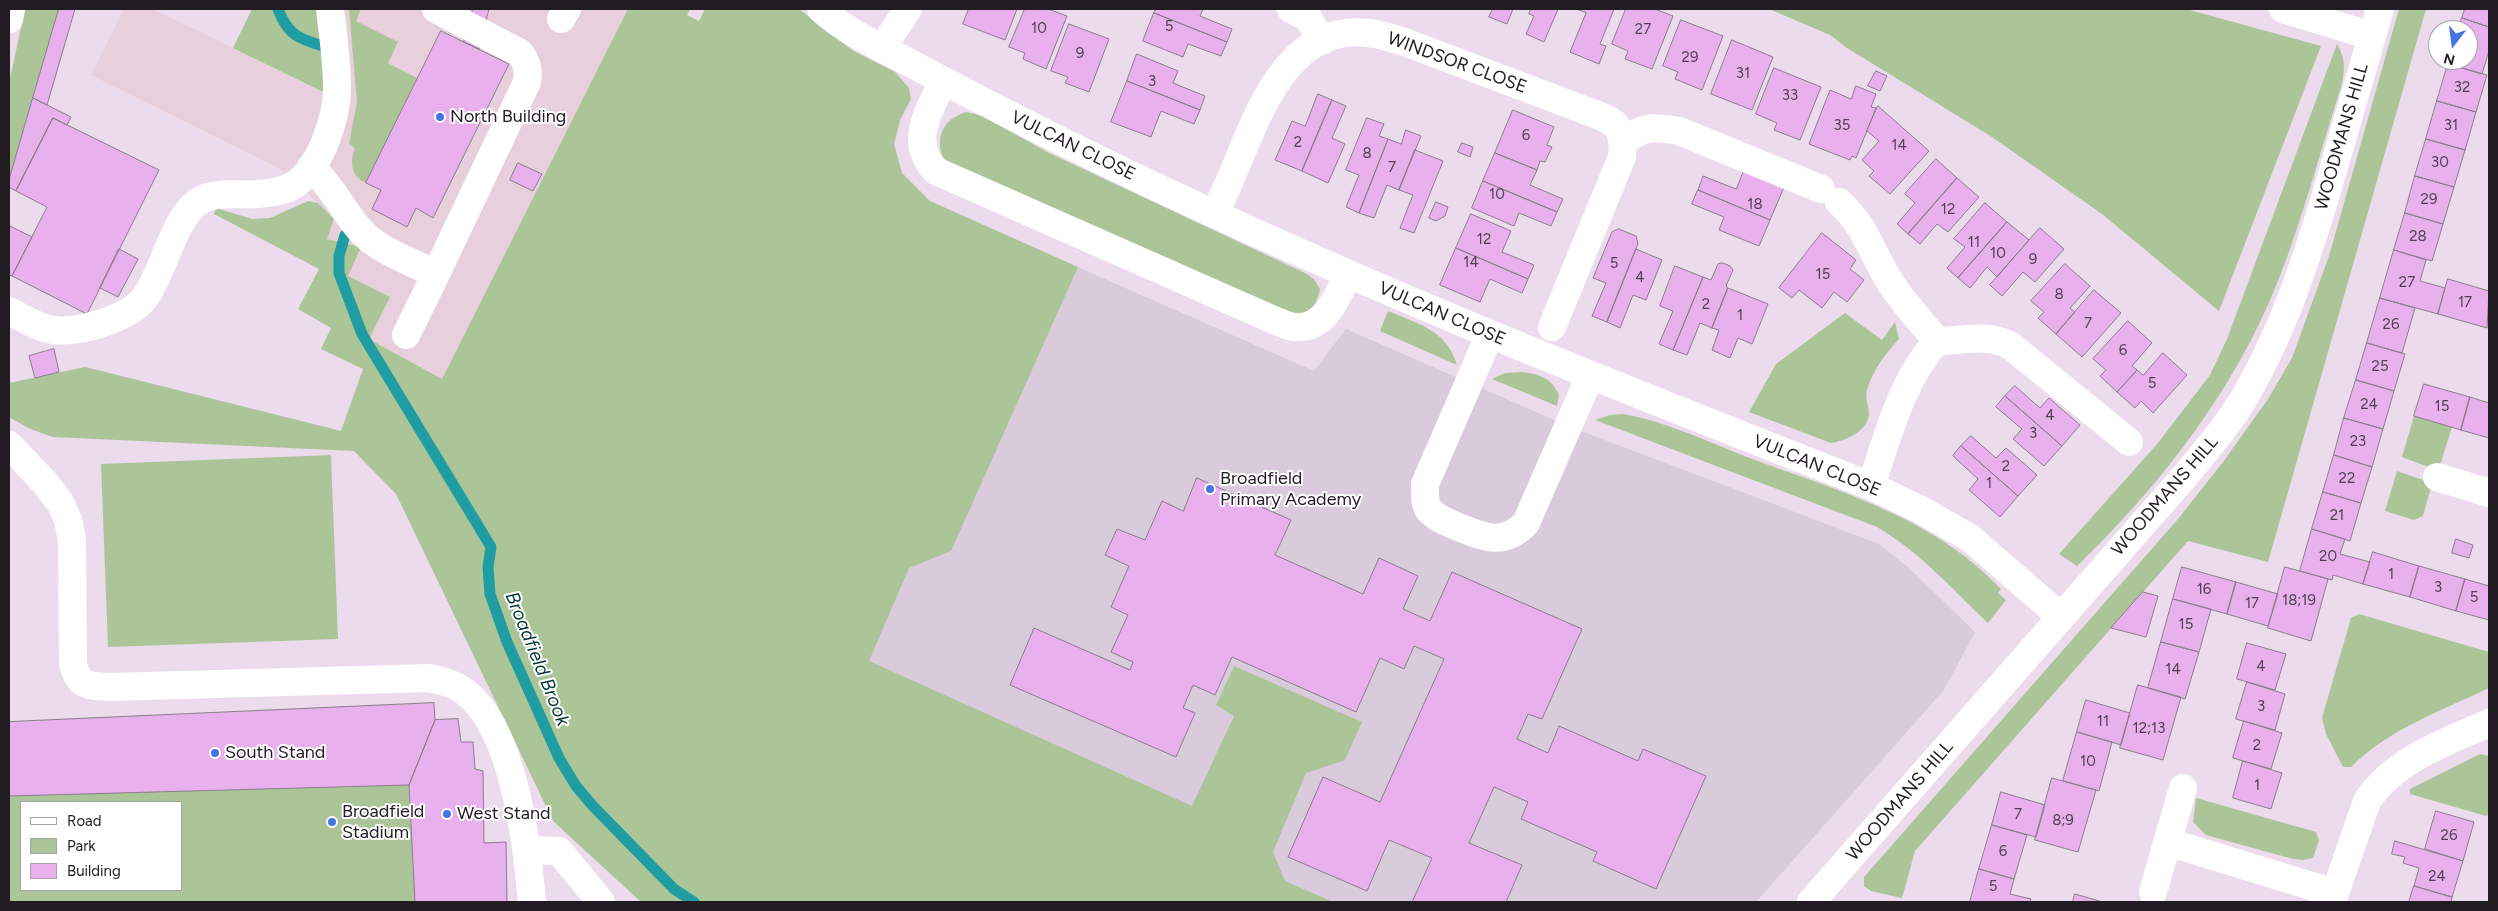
<!DOCTYPE html>
<style>
body{margin:0}
#map{position:relative;width:2498px;height:911px;overflow:hidden;background:#ebdbed;font-family:Figtree,sans-serif}
canvas{display:block}
.frame{position:absolute;inset:0;border:10px solid #211b22;pointer-events:none}
.legend{position:absolute;left:20px;top:801px;width:162px;height:90px;box-sizing:border-box;background:#fff;border:1px solid #a6a4a7;margin:0;padding:6px 9px;list-style:none;font-size:15px;color:#211b22}
.legend li{display:flex;align-items:center;gap:10px;height:25px}
.legend b{width:25px;border:1px solid #a6a4a7}
.north{position:absolute;left:2428px;top:20px;width:50px;height:50px;box-sizing:border-box;background:#fff;border:1px solid #a6a4a7;border-radius:50%;rotate:195deg;font-size:14px;font-weight:700;line-height:20px;text-align:center;color:#211b22}
.north::after{content:'';display:block;margin:auto;width:18px;height:22px;background:#4574e6;clip-path:polygon(50% 0,100% 100%,50% 72%,0 100%)}
</style>
<div id="map">
<canvas width="2498" height="911"></canvas>
<div class="frame"></div>
<ul class="legend">
<li><b style="height:6px;background:#fff"></b>Road</li>
<li><b style="height:14px;background:#acc598"></b>Park</li>
<li><b style="height:14px;background:#e8b1ee"></b>Building</li>
</ul>
<div class="north">N</div>
</div>
<script>
const ctx = document.querySelector('canvas').getContext('2d');
ctx.lineJoin = 'round';
function paint(path, color) {
  ctx.fillStyle = color;
  ctx.fill(path, 'evenodd');
}
function trace(path, color, width, dash) {
  ctx.strokeStyle = color;
  ctx.lineWidth = width;
  ctx.lineCap = dash ? 'butt' : 'round';
  ctx.setLineDash(dash || []);
  ctx.stroke(path);
}
function drawText(font, color, halo, rows, align = 'center') {
  ctx.font = font + ' Figtree,sans-serif';
  ctx.lineWidth = 4;
  ctx.setLineDash([]);
  ctx.textBaseline = 'middle';
  ctx.strokeStyle = halo;
  ctx.fillStyle = color;
  for (const [text, x, y, turn = 0] of rows) {
    ctx.save();
    ctx.translate(x, y);
    ctx.rotate((+turn || 0) * Math.PI / 180);
    ctx.textAlign = isNaN(turn) ? turn : align;
    if (halo) ctx.strokeText(text, 0, 0);
    ctx.fillText(text, 0, 0);
    ctx.restore();
  }
}
const commercial = new Path2D(`
 M124 9H153L323 92 330 9H628L442 379 369 339 347 276 327 239 334 219 284 171 91 75Z`);
const education = new Path2D(`
 M871 103 900 120 894 144 902 173 930 202 1314 371 1346 329 1568 426 1879 544 1909 568 1975 632 1944 690 1756 902H791Z`);
const green = new Path2D(`
 M25 9H59L9 180V83Z
 M252 9H319L326 47 323 92 233 48Z
 M349 9H361L356 21 398 42 388 63 417 78 366 183C350 176 350 161 355 148L349 144 357 102Z
 M628 9H690L687 15 699 21 705 9H799L852 50 895 72 909 88 911 99 900 120 894 144 902 173 930 201 1078 267 951 551 909 568 869 661 1192 806 1234 716 1216 705 1234 666 1362 722 1345 760 1306 773 1273 852 1285 881 1333 902H641L553 821 396 494 354 451 53 437 30 429 9 417V383L85 367 341 431 363 369 321 349 331 328 298 309 319 269 214 214 216 208 252 219 270 218 308 201 318 203 334 219 327 239 361 247 348 276 390 297 369 339 442 379Z
 M1769 9H2186L2321 46 2219 311 2102 214 1992 137 1847 48 1830 35Z
 M2399 9H2426L2268 562 2188 541 1915 851 1902 898 1871 891 1864 886V877L2178 519 2223 462 2268 399 2292 358 2329 256Z
 M2337 44C2346 59 2345 70 2341 87 2320 152 2303 218 2278 281 2235 390 2160 486 2077 566L2059 554 2158 443 2210 375 2227 339Z
 M966 112 983 116 1047 152 1305 273 1314 279 1320 289C1316 310 1307 315 1286 314L944 160C934 138 943 119 966 112Z
 M1388 311C1418 324 1447 330 1457 365L1380 331Z
 M1845 313 1882 340 1895 322 1899 339C1887 352 1875 367 1869 384 1863 399 1869 402 1869 414 1868 432 1844 441 1831 443L1749 412 1776 364Z
 M1522 372C1539 374 1552 378 1559 395L1557 406 1492 379 1505 373Z
 M1624 414C1666 422 1707 441 1747 457 1836 490 1934 517 2001 589L1998 593 2006 600 1988 623C1953 590 1919 551 1877 527L1595 420 1610 415Z
 M2414 416 2452 427 2440 465 2431 468 2402 457Z
 M331 455 338 639 108 647 101 464Z
 M2397 471 2426 481 2431 487 2423 516 2414 520 2385 511Z
 M2359 614 2489 652V688C2441 711 2389 729 2351 767H2343L2326 734 2322 718 2351 618Z
 M434 703 435 720 458 719 461 742H473L475 769 483 771 484 843 506 842 507 902H9V722ZM21 802H181V890H21Z
 M2480 754 2489 756V814L2486 816 2410 794V789Z
 M2196 798 2316 832 2319 840 2313 858 2303 860 2293 859 2206 835 2193 822Z`);
const stream = new Path2D(`
 M278 9C288 36 300 39 326 47
 M345 235 339 256V273L362 334 491 547 488 567 490 594 507 642 559 758 576 786 592 805 674 889 694 902`);
const building = new Path2D(`
 M59 9H75L47 105 33 98Z
 M473 9H489L479 49 464 42Z
 M969 9H1017L1005 40 963 24Z
 M1025 9H1048L1067 16 1046 69 1023 59 1025 53 1009 47Z
 M1156 9H1203L1200 16 1232 29 1227 42 1154 13Z
 M1493 9H1513L1507 24 1489 17Z
 M1531 9H1558L1544 42 1526 34 1534 16 1529 14Z
 M1577 9H1614L1600 44 1606 46 1599 64 1570 52 1586 13Z
 M1626 9H1655L1673 16 1652 69 1625 59 1628 51 1612 44Z
 M2465 9H2489V27L2462 18Z
 M1154 13 1227 42 1221 56 1188 44 1183 57 1143 41Z
 M2462 18 2489 27V51L2482 74 2448 64 2449 60H2468V30H2458Z
 M1681 20 1723 36 1702 90 1675 79 1678 72 1663 66Z
 M1069 24 1109 39 1089 92 1065 83 1068 77 1051 71Z
 M441 31 509 64 433 218 416 208 407 227 372 209 381 190 366 183Z
 M1732 40 1773 57 1752 110 1711 94Z
 M1137 54 1178 71 1173 83 1205 96 1200 110 1127 81Z
 M2448 64 2487 75 2476 112 2437 101Z
 M1774 68 1821 87 1800 140 1774 130 1777 123 1756 114Z
 M1876 71 1887 76 1880 91 1868 86Z
 M1127 81 1200 110 1194 124 1161 111 1151 137 1111 122Z
 M1856 86 1876 94 1871 107 1876 108 1856 158 1852 156 1850 160 1809 144 1830 90 1851 99Z
 M1318 94 1332 100 1302 171 1275 160 1292 121 1305 126Z
 M33 98 71 117 67 125 53 118 16 191 9 187V180Z
 M1332 100 1346 106 1332 138 1345 144 1328 183 1302 171Z
 M2437 101 2476 112 2465 150 2426 139Z
 M1878 106 1929 151 1890 194 1869 176 1874 171 1862 160 1879 141 1867 131Z
 M1513 110 1554 127 1547 145 1552 147 1545 162 1540 161 1537 170 1495 153Z
 M53 118 159 170 87 314 12 276 47 207 16 191Z
 M1367 118 1384 124 1379 136 1388 139 1359 213 1346 207 1359 175 1346 170Z
 M1406 130 1421 136 1399 190 1387 185 1374 218 1359 213 1388 139 1401 144Z
 M2426 139 2465 150 2454 187 2415 176Z
 M1462 143 1473 147 1470 157 1458 152Z
 M1415 150 1443 161 1414 233 1400 228 1413 195 1399 190Z
 M1495 153 1537 170 1530 185 1563 199 1557 212 1483 181Z
 M1936 159 1957 178 1908 234 1897 224 1915 203 1905 194Z
 M518 163 542 174 533 191 510 180Z
 M1745 168 1785 185 1770 220 1698 190 1703 176 1736 189Z
 M2415 176 2454 187 2443 224 2405 213Z
 M1957 178 1979 197 1948 232 1937 224 1920 244 1908 234Z
 M1483 181 1557 212 1551 226 1519 213 1514 226 1472 208Z
 M1698 190 1770 220 1759 246 1719 230 1724 217 1692 204Z
 M1436 202 1448 207 1445 216 1436 221 1429 218Z
 M1985 203 2007 222 1958 278 1947 268 1965 247 1954 239Z
 M2405 213 2443 224 2432 261 2394 250Z
 M1471 214 1511 231 1502 252 1534 265 1528 279 1456 248Z
 M2007 222 2029 240 1997 277 1987 267 1970 288 1958 278Z
 M10 226 32 237 12 276 9 275Z
 M2040 228 2064 249 2035 282 2023 272 2002 296 1990 285Z
 M1619 229 1636 236 1638 244 1607 322 1592 316 1606 283 1593 278 1612 232Z
 M1822 233 1856 260 1850 269 1864 280 1847 302 1834 292 1822 308 1799 290 1792 298 1779 288Z
 M1456 248 1528 279 1522 293 1490 279 1480 302 1440 285Z
 M119 249 138 259 118 297 100 288Z
 M1636 249 1662 260 1646 300 1633 295 1620 328 1607 322Z
 M2394 250 2426 260 2420 281 2445 288 2438 314 2380 298Z
 M1723 263 1730 266 1733 270 1726 286 1728 288 1712 328 1700 323 1687 355 1673 350 1703 277 1711 280 1718 264Z
 M2065 264 2090 286 2070 308 2075 312 2056 334 2038 318 2044 312 2031 301Z
 M1675 266 1703 277 1673 350 1659 344 1673 311 1660 306Z
 M2448 279 2489 291 2487 328 2438 314Z
 M1728 288 1768 304 1752 344 1738 338 1730 358 1712 350 1719 330 1712 328Z
 M2094 290 2121 313 2082 357 2056 334Z
 M2380 298 2415 308 2402 353 2367 343Z
 M2128 321 2152 343 2132 366 2137 370 2117 392 2100 376 2106 370 2093 359Z
 M2367 343 2405 354 2394 391 2356 380Z
 M54 349 59 372 35 378 29 356Z
 M2163 353 2187 375 2153 413 2141 401 2135 408 2117 392 2137 370 2143 375Z
 M2356 380 2394 391 2383 429 2344 418Z
 M2424 384 2470 397 2461 430 2414 416Z
 M2015 386 2040 408 2049 398 2080 425 2062 446 2005 396Z
 M2005 396 2062 446 2044 466 2013 439 2022 429 1996 407Z
 M2470 397 2489 403V438L2461 430Z
 M2344 418 2383 429 2372 467 2334 455Z
 M1971 436 1996 458 2006 448 2037 475 2018 496 1961 446Z
 M1961 446 2018 496 2000 517 1969 490 1978 479 1953 456Z
 M2334 455 2372 467 2361 503 2323 492Z
 M1197 478 1291 520 1275 555 1363 594 1379 558 1418 576 1403 609 1430 621 1452 572 1582 629 1542 719 1528 714 1517 739 1548 753 1559 726 1638 761 1643 749 1706 776 1656 889 1593 861 1597 852 1521 819 1528 802 1494 787 1469 843 1522 865 1506 902H1412L1432 858 1389 840 1367 891 1288 857 1323 777 1380 802 1444 659 1414 646 1404 669 1380 658 1356 712 1232 657 1215 695 1193 685 1183 708 1195 713 1176 757 1010 685 1034 628 1130 670 1133 662 1111 652 1128 615 1111 607 1129 566 1105 555 1117 529 1145 540 1162 501 1183 511Z
 M2323 492 2361 503 2350 541 2312 529Z
 M2312 529 2345 539 2340 554 2370 562 2363 584 2333 575 2332 580 2300 571Z
 M2456 539 2473 545 2469 558 2452 553Z
 M2373 552 2419 566 2410 597 2363 584Z
 M2419 566 2465 579 2456 611 2410 597Z
 M2182 567 2236 582 2227 614 2173 599Z
 M2285 567 2328 579 2311 641 2268 628Z
 M2465 579 2489 586V620L2456 611Z
 M2236 582 2278 594 2268 626 2227 614Z
 M2143 592 2158 596 2146 637 2111 628Z
 M2173 599 2211 609 2199 652 2161 642Z
 M2161 642 2199 652 2185 699 2148 688Z
 M2247 643 2286 654 2275 690 2237 679Z
 M2247 682 2285 694 2275 730 2236 719Z
 M2138 685 2181 697 2163 760 2120 748Z
 M2086 700 2130 713 2121 745 2077 732Z
 M434 703 435 720 409 785 9 796V722Z
 M458 719 461 742H473L475 769 483 771 484 843 506 842 507 902H415L409 785 435 720Z
 M2244 721 2282 733 2271 769 2233 758Z
 M2077 732 2112 742 2099 791 2063 781Z
 M2243 761 2282 773 2271 809 2233 798Z
 M2052 778 2096 790 2078 852 2035 840Z
 M2001 792 2045 805 2036 837 1992 825Z
 M2436 811 2474 822 2463 861 2425 849Z
 M1992 825 2027 835 2014 879 1979 869Z
 M2395 841 2463 861 2452 897 2414 886 2419 868 2403 863 2405 857 2392 854Z
 M1979 869 2014 879 2010 894 2031 899 2030 902H1970Z
 M2414 886 2452 897 2451 902H2409Z
 M2075 894 2103 902H2073Z`);
const minor = new Path2D(`
 M821 9C846 32 880 47 910 63 959 89 1009 115 1059 140 1323 271 1597 379 1871 486L1921 510 1970 538 2060 616
 M1291 9 1308 18 1322 41
 M2283 9 2372 36
 M9 19 11 9
 M561 19 567 9
 M882 48 908 9
 M943 81C929 111 908 142 936 171L1276 321C1282 323 1289 327 1295 327 1325 330 1338 296 1348 274
 M1624 141C1645 125 1654 127 1679 131L1821 189
 M311 167C331 185 342 209 359 229 378 251 410 261 436 274L527 82C529 70 527 63 520 53L436 9
 M1839 202C1862 223 1869 244 1883 270 1897 296 1918 318 1937 341
 M1214 214C1250 150 1271 22 1369 33 1379 34 1390 38 1399 40L1579 108C1609 120 1626 120 1622 157L1552 327
 M9 311C23 318 38 328 54 330 79 333 132 318 146 296 163 271 173 225 193 206 211 189 235 196 258 194 271 193 285 192 297 183 321 165 337 117 337 88 337 61 333 35 330 9
 M1490 334 1425 484C1425 493 1424 503 1429 510 1436 518 1447 522 1456 526 1483 537 1503 547 1526 523L1590 376
 M406 335 436 274
 M9 445 46 484 61 504 68 520 72 540 73 663C78 687 89 686 110 687L429 678C442 681 453 683 464 691 514 728 527 844 532 902
 M2437 477 2489 493
 M1871 486C1888 436 1901 381 1937 341 1962 341 1988 333 2011 346L2129 442
 M2168 842 2334 893
 M527 850 559 851 601 902
 M2153 892 2183 788
 M1811 902 2185 476C2207 449 2231 422 2248 391 2282 332 2304 267 2324 201 2343 137 2361 73 2380 9
 M2332 902 2367 801C2394 760 2445 742 2489 723`);
const markers = [
 [440,117,5,"#4574e6"],
 [1210,489,5,"#4574e6"],
 [215,753,5,"#4574e6"],
 [447,814,5,"#4574e6"],
 [332,822,5,"#4574e6"]
];
const numberNames = [
 ["5",1169,27],
 ["10",1039,29],
 ["27",1643,30],
 ["9",1080,54],
 ["29",1690,58],
 ["31",1743,74],
 ["3",1152,82],
 ["32",2462,88],
 ["33",1790,96],
 ["35",1842,126],
 ["31",2451,126],
 ["6",1526,136],
 ["2",1298,143],
 ["14",1899,146],
 ["8",1367,154],
 ["30",2440,163],
 ["7",1392,168],
 ["10",1497,195],
 ["29",2429,200],
 ["18",1755,205],
 ["12",1948,210],
 ["28",2418,237],
 ["12",1484,240],
 ["11",1974,243],
 ["10",1998,254],
 ["9",2033,260],
 ["14",1471,263],
 ["5",1614,264],
 ["15",1823,275],
 ["4",1640,278],
 ["27",2407,283],
 ["8",2059,295],
 ["17",2465,303],
 ["2",1706,305],
 ["1",1740,316],
 ["7",2088,324],
 ["26",2391,325],
 ["6",2123,351],
 ["25",2380,367],
 ["5",2152,384],
 ["24",2369,405],
 ["15",2442,407],
 ["4",2050,416],
 ["3",2033,434],
 ["23",2358,442],
 ["2",2006,467],
 ["22",2347,479],
 ["1",1989,484],
 ["21",2337,516],
 ["20",2328,557],
 ["1",2391,575],
 ["3",2438,588],
 ["16",2204,590],
 ["5",2474,598],
 ["18;19",2299,601],
 ["17",2252,604],
 ["15",2186,625],
 ["4",2261,667],
 ["14",2173,670],
 ["3",2261,707],
 ["11",2103,722],
 ["12;13",2149,729],
 ["2",2257,746],
 ["10",2088,762],
 ["1",2257,786],
 ["7",2018,815],
 ["8;9",2063,821],
 ["26",2449,836],
 ["6",2003,852],
 ["24",2437,877],
 ["5",1993,887]
];
const streetNames = [
 ["WINDSOR CLOSE",1457,63,20],
 ["WOODMANS HILL",2342,137,-74],
 ["VULCAN CLOSE",1073,146,26],
 ["VULCAN CLOSE",1442,314,23],
 ["VULCAN CLOSE",1817,466,22],
 ["WOODMANS HILL",2165,496,-49],
 ["WOODMANS HILL",1900,801,-49]
];
const poiNames = [
 ["North Building",450,117],
 ["Broadfield",1220,479],
 ["Primary Academy",1220,500],
 ["South Stand",225,753],
 ["Broadfield",342,812],
 ["Stadium",342,833],
 ["West Stand",457,814]
];
const waterNames = [
 ["Broadfield Brook",537,659,68]
];
paint(commercial, '#e7d0dc');
paint(education, '#d9cadc');
paint(green, '#acc598');
trace(stream, '#1f9da2', 11);
paint(building, '#e8b1ee');
trace(building, '#8b7d8c', 1);
trace(minor, '#fff', 28);
for (const [x, y, r, color] of markers) {
  const dot = new Path2D();
  dot.arc(x, y, r, 0, 2 * Math.PI);
  ctx.fillStyle = color;
  ctx.fill(dot);
  trace(dot, '#fff', 2);
}
drawText('15px', '#534055', null, numberNames);
drawText('18px', '#211b22', '#fff', streetNames);
drawText('18px', '#211b22', '#fff', poiNames, 'left');
drawText('italic 19px', '#003638', '#fff', waterNames);
</script>
